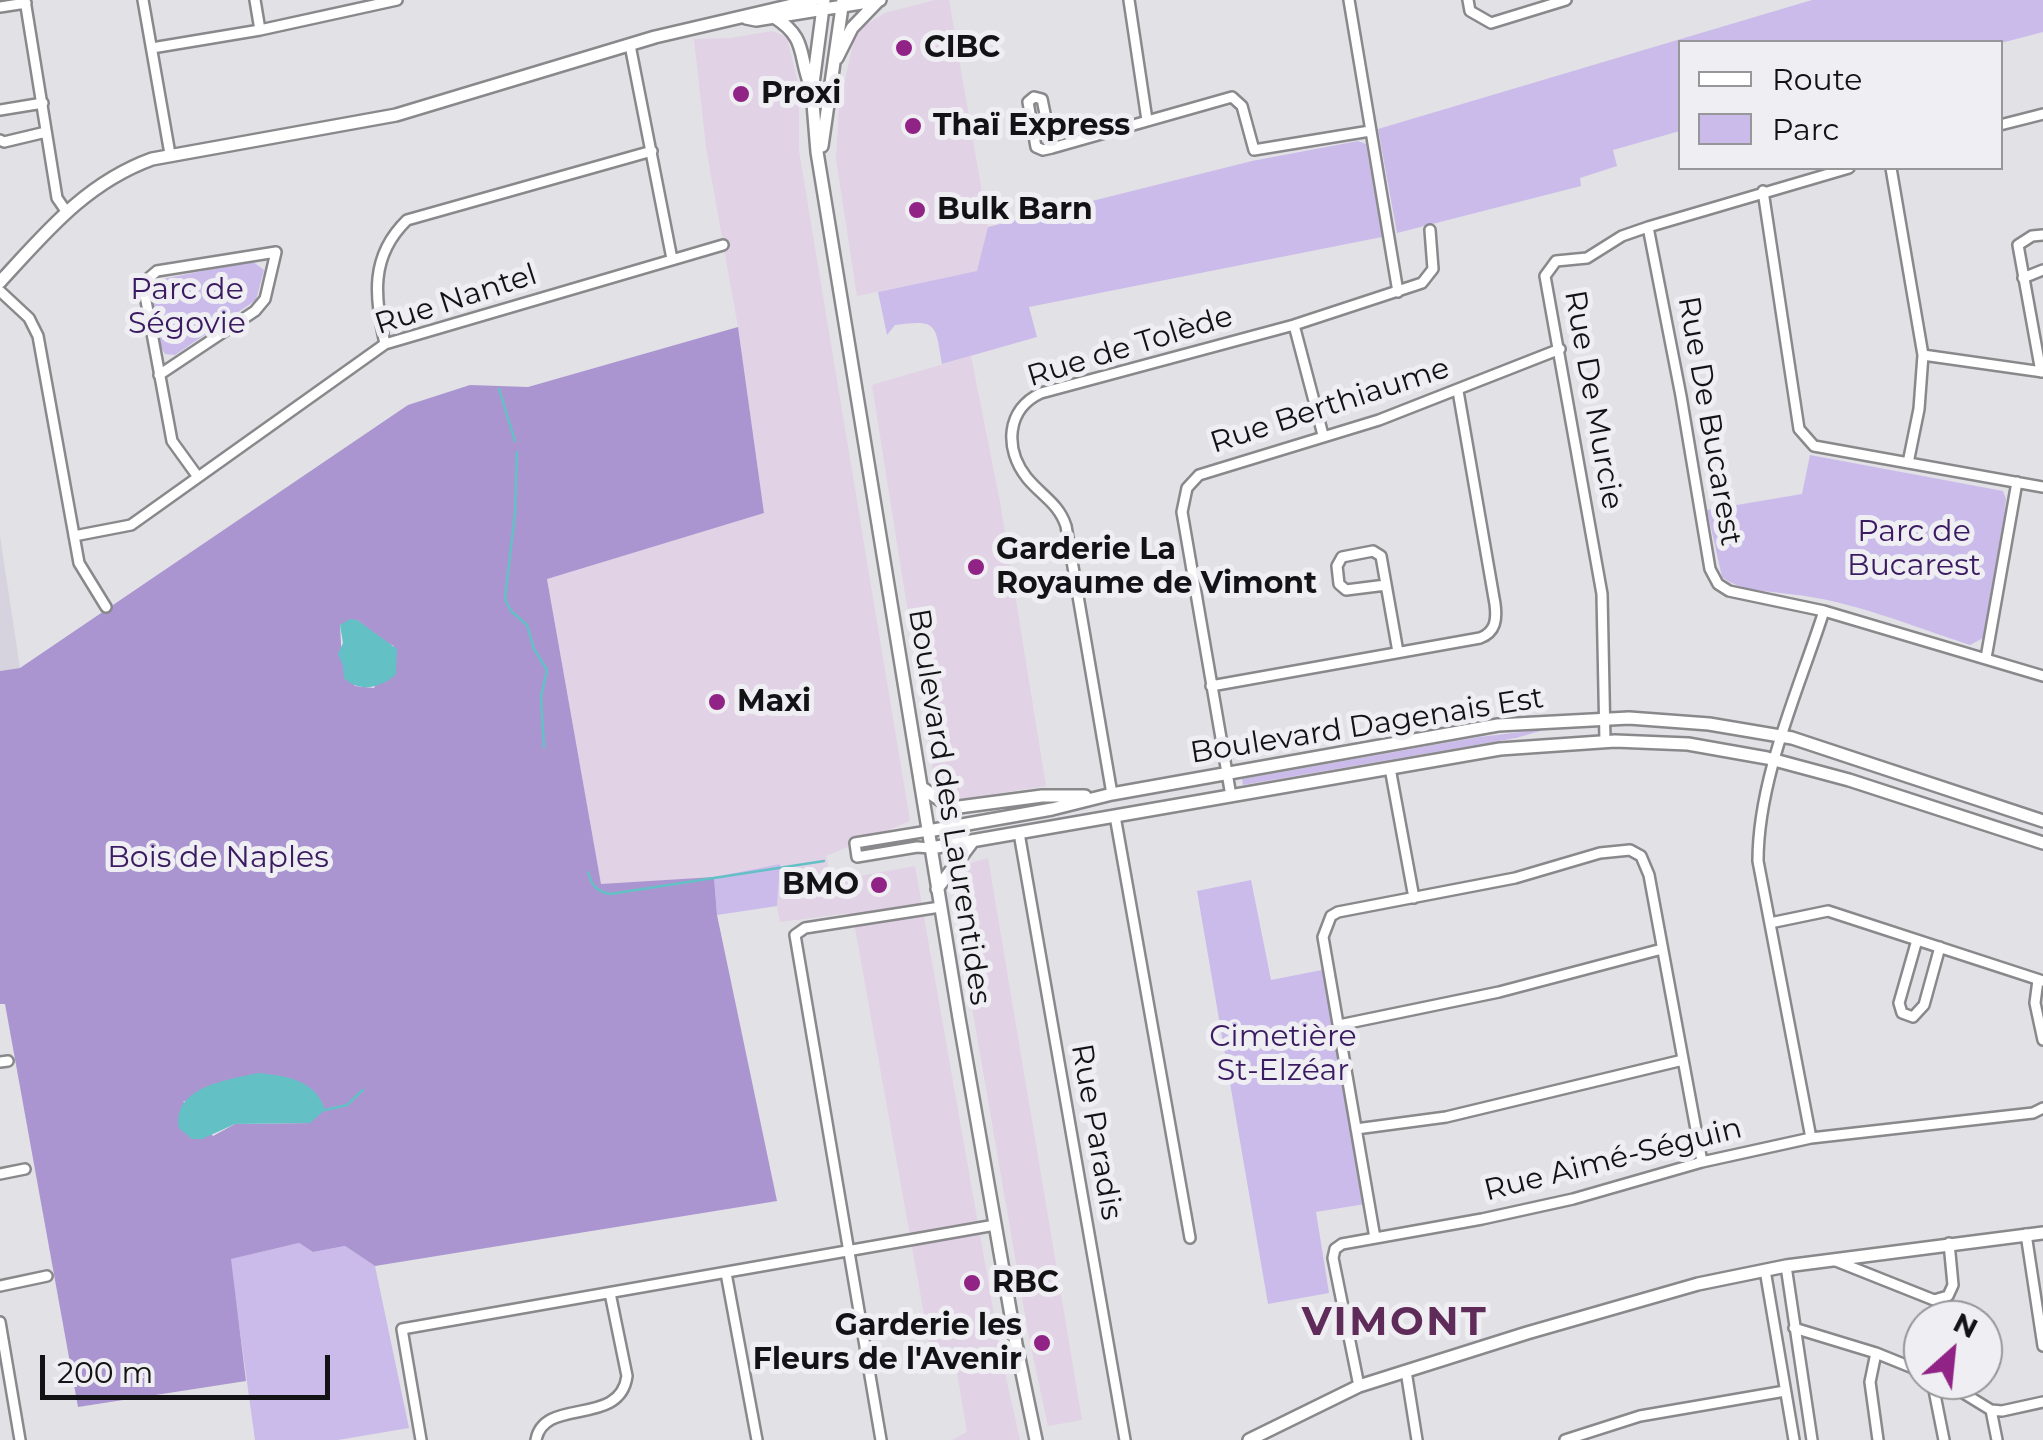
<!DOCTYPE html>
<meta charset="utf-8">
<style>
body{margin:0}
#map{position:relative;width:2043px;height:1440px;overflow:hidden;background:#e2e1e5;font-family:Montserrat,sans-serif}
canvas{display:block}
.legend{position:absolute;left:1678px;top:40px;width:325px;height:130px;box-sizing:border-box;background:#efeef2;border:2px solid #979699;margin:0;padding:12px 18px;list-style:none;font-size:30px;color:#131214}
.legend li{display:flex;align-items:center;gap:20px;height:50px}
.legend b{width:50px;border:2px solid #979699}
.north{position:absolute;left:1903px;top:1300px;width:100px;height:100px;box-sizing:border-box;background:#efeef2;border:2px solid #979699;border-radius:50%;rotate:27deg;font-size:28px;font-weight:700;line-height:40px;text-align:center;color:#131214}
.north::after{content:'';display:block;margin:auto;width:35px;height:45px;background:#902385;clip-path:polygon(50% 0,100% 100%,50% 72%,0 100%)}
.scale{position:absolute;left:40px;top:1355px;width:290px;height:45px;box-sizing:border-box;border:5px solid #131214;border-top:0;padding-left:12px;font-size:30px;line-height:35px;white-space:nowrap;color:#131214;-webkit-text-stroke:8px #efeef2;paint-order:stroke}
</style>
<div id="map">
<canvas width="2043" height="1440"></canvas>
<ul class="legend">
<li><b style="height:12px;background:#fff"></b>Route</li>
<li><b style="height:28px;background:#cbbbeb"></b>Parc</li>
</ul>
<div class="north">N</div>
<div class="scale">200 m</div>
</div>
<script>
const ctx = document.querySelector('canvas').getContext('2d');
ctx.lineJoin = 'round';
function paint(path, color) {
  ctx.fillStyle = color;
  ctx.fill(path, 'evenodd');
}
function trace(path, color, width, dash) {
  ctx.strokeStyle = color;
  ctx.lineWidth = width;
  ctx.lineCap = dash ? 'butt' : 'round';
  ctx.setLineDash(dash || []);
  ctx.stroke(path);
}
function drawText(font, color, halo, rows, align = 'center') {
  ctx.font = font + ' Montserrat,sans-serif';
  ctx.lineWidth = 10;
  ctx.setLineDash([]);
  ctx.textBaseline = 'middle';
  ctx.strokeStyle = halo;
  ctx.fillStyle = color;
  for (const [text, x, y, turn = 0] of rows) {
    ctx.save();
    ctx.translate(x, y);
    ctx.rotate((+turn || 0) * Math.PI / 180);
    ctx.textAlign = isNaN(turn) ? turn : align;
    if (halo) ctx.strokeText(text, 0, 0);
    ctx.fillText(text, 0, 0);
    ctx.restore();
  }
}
const commercial = new Path2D(`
 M935 0H949L988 227 978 271 857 296 836 159 839 107 854 39 865 25 885 13Z
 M772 31 787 37 799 88V151L910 821 826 856 832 881 915 866 1002 1360 1020 1440H952L967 1432 956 1367 934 1370 855 928 849 913 780 922 777 906 779 864 714 877 601 885 547 578 764 512 738 327 706 147 694 39 730 38Z
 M971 356 1000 502 1046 786 954 800 943 794 935 784 872 385Z
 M988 858 1082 1420 1048 1426 1029 1338 953 897 952 882 956 873 964 865Z`);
const built = new Path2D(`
 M0 536 20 668 0 671Z`);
const green = new Path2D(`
 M1812 0H2043V32L2001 43 1680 42V131L1613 150 1617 166 1580 178 1581 186 1397 233 1378 129Z
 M1358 141 1366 144 1382 237 1029 307 1037 337 942 364C935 324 938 319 895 325L887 335 878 292 977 271 988 227 1252 161Z
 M252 261 264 270 256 300 175 355 165 354C155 339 147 298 153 281Z
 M1810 455 2003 491 2006 499 2004 517 1983 638 1970 645C1911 626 1851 600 1789 594 1768 591 1740 591 1722 577L1707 510 1802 494Z
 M1547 729 1516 738 1243 785 1242 779 1479 737Z
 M780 864 777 906 717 915 714 877Z
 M1251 880 1271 980 1327 969 1365 1204 1316 1212 1329 1293 1268 1304 1197 891Z
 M299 1243 313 1252 345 1246 375 1266 409 1428 338 1440H255L230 1259Z`);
const forest = new Path2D(`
 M738 327 764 513 547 579 601 884 714 877 717 915 777 1201 375 1266 345 1246 313 1252 299 1243 231 1259 246 1381 78 1407 5 1004H0V671L20 668 408 405 470 385 528 387ZM357 620 381 640 394 646 374 688 355 686 342 662 340 625ZM183 1101 310 1123 235 1124 213 1136Z`);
const water = new Path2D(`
 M350 619 357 620 397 649 396 674C382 688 359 693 344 678L343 666 338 654 343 643 340 625Z
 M258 1073C287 1076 316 1080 325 1110L310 1123 235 1124 202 1139H192L179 1128C172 1087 227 1080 258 1073Z`);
const stream = new Path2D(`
 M499 389 515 441
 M517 452 515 513 505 599 511 611 527 625 534 649 547 670 541 697 544 747
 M588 872C592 886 596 891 610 894L824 861
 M325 1110 347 1105 363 1090`);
const street = new Path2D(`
 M25 0 57 198 66 211
 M143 0 170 154
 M255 0 260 30
 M1129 0 1147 120
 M1349 0 1398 292
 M1468 0 1470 11 1491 23 1566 0
 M0 7 26 3
 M630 45 672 259
 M152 48 260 30 397 0
 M0 110 43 103
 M2000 125 2043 114
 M0 140 4 142 46 132
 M1052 148 1042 99 1034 97 1028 102 1036 147 1043 150 1052 148 1232 97 1242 106 1254 150 1370 131
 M1891 168 1923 355 1919 409 1908 463
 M1763 191 1799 429 1814 446 2043 487
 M1648 227 1681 396 1710 569 1718 584 1729 591 1824 611 2043 676
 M2023 278 2043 270
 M0 291 29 318 38 336 79 563 106 607
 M1294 325 1323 435
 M385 344C375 297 369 257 407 220L652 151
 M1923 355 2043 372
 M2041 372 2018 245 2032 236 2043 235
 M159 375 255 311 265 299 276 252 157 271 144 282V290L172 441 198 477
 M74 536 131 525 385 344 723 245
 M1386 585 1346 590 1339 584 1337 566 1342 557 1373 551 1381 556 1398 652
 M1986 658 2017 482
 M1211 686 1480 638C1496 632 1497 619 1495 604L1458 391
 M1605 741 1602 594 1545 276 1556 261 1587 258 1622 236 1648 227 1849 168
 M1390 768 1414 898
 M1112 794 1066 526C1059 504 1042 496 1027 478 1004 449 1006 409 1041 393L1294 325 1422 283 1433 269 1430 230
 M1231 796 1182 512 1187 488 1199 475 1379 420 1560 349
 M1115 816 1190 1238
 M928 831 855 843 857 857 917 847 931 848
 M1019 833 1125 1440
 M1770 923 1828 911 2043 981
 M1917 940 1899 1003 1902 1013 1913 1017 1924 1005 1940 947
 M2038 980 2035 1003 2043 1040
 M1339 1025 1499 992 1662 949
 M0 1062 8 1061
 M1356 1129 1446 1117 1683 1060
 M1811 1138 1758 861C1758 778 1799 689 1824 611
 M0 1174 25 1169
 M2026 1234 2043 1346
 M1375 1238 1323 937 1331 916 1338 912 1515 878 1600 853 1630 850 1641 856 1649 875 1702 1162
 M1836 1261 1934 1300 1948 1296 1953 1285 1949 1243
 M1786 1266 1812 1440
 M1765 1270 1794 1440
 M726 1273 757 1440
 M0 1286 47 1276
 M0 1322 20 1440
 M1794 1328 1876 1353 1923 1372
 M1876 1353 1870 1382 1878 1440
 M1406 1371 1417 1440
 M1932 1380 1944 1440
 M1942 1380 1991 1410 2002 1411 2043 1402
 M1359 1386 1333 1258 1335 1249 1342 1244 1482 1219 1573 1199 1702 1162 1811 1138 2033 1113 2043 1108
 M1991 1410 1997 1440
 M421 1440 402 1329 995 1225
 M536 1440C544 1396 620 1428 627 1376L610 1293
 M881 1440 795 935 805 928 940 907
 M1565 1440 1640 1416 1785 1391`);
const secondary = new Path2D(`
 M824 0 812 91 817 152 959 1018 1016 1344 1036 1440
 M774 17C808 38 798 56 811 87
 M746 18 756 20 880 0
 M837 58 852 28 878 1
 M822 146 843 0
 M0 282C46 232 86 183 152 159L396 115 655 37 814 0
 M921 787 946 804 959 807 1042 796H1085
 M928 831 1052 809 1112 794 1498 725 1629 718 1709 724 1792 738 2043 821
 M931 848 1500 749 1615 741 1688 744 1767 758 1849 780 2043 843
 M937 889 973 841
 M1249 1440 1359 1386 1527 1333 1698 1284 1786 1266 2043 1233`);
const markers = [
 [904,48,10,"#902385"],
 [741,94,10,"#902385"],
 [913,126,10,"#902385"],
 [917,210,10,"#902385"],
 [976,567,10,"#902385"],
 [717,702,10,"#902385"],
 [879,885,10,"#902385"],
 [972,1283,10,"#902385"],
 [1042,1343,10,"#902385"]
];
const poiNames = [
 ["CIBC",924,48],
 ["Proxi",761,94],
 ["Thaï Express",933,126],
 ["Bulk Barn",937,210],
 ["Garderie La",996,550],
 ["Royaume de Vimont",996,584],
 ["Maxi",737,702],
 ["BMO",859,885,"right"],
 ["RBC",992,1283],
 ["Garderie les",1022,1326,"right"],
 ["Fleurs de l'Avenir",1022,1360,"right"]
];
const parkNames = [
 ["Parc de",187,290],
 ["Ségovie",187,324],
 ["Parc de",1914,532],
 ["Bucarest",1914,566],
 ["Bois de Naples",218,858],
 ["Cimetière",1283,1037],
 ["St-Elzéar",1283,1071]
];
const streetNames = [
 ["Rue Nantel",456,300,-18],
 ["Rue de Tolède",1130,347,-17],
 ["Rue De Murcie",1593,400,80],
 ["Rue Berthiaume",1330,406,-18],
 ["Rue De Bucarest",1709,421,80],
 ["Boulevard Dagenais Est",1367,726,-9],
 ["Boulevard des Laurentides",949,807,81],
 ["Rue Paradis",1096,1132,80],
 ["Rue Aimé-Séguin",1613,1160,-14]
];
const districtNames = [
 ["VIMONT",1395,1323]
];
paint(commercial, '#e1d2e5');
paint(built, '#d6d3de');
paint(green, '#cbbbeb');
paint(forest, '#aa95d1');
paint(water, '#63c1c5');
trace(stream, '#63c1c5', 2.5);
trace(street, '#89888b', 14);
trace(secondary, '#89888b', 16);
trace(street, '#fff', 9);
trace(secondary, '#fff', 11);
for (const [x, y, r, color] of markers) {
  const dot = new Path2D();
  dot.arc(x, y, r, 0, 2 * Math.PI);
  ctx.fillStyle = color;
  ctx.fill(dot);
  trace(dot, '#efeef2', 4);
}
drawText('bold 30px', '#131214', '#efeef2', poiNames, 'left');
drawText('30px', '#3a1b61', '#efeef2', parkNames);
drawText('30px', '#131214', '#efeef2', streetNames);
ctx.letterSpacing = '2.5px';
drawText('bold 40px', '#5f2b59', '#efeef2', districtNames);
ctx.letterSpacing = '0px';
</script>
